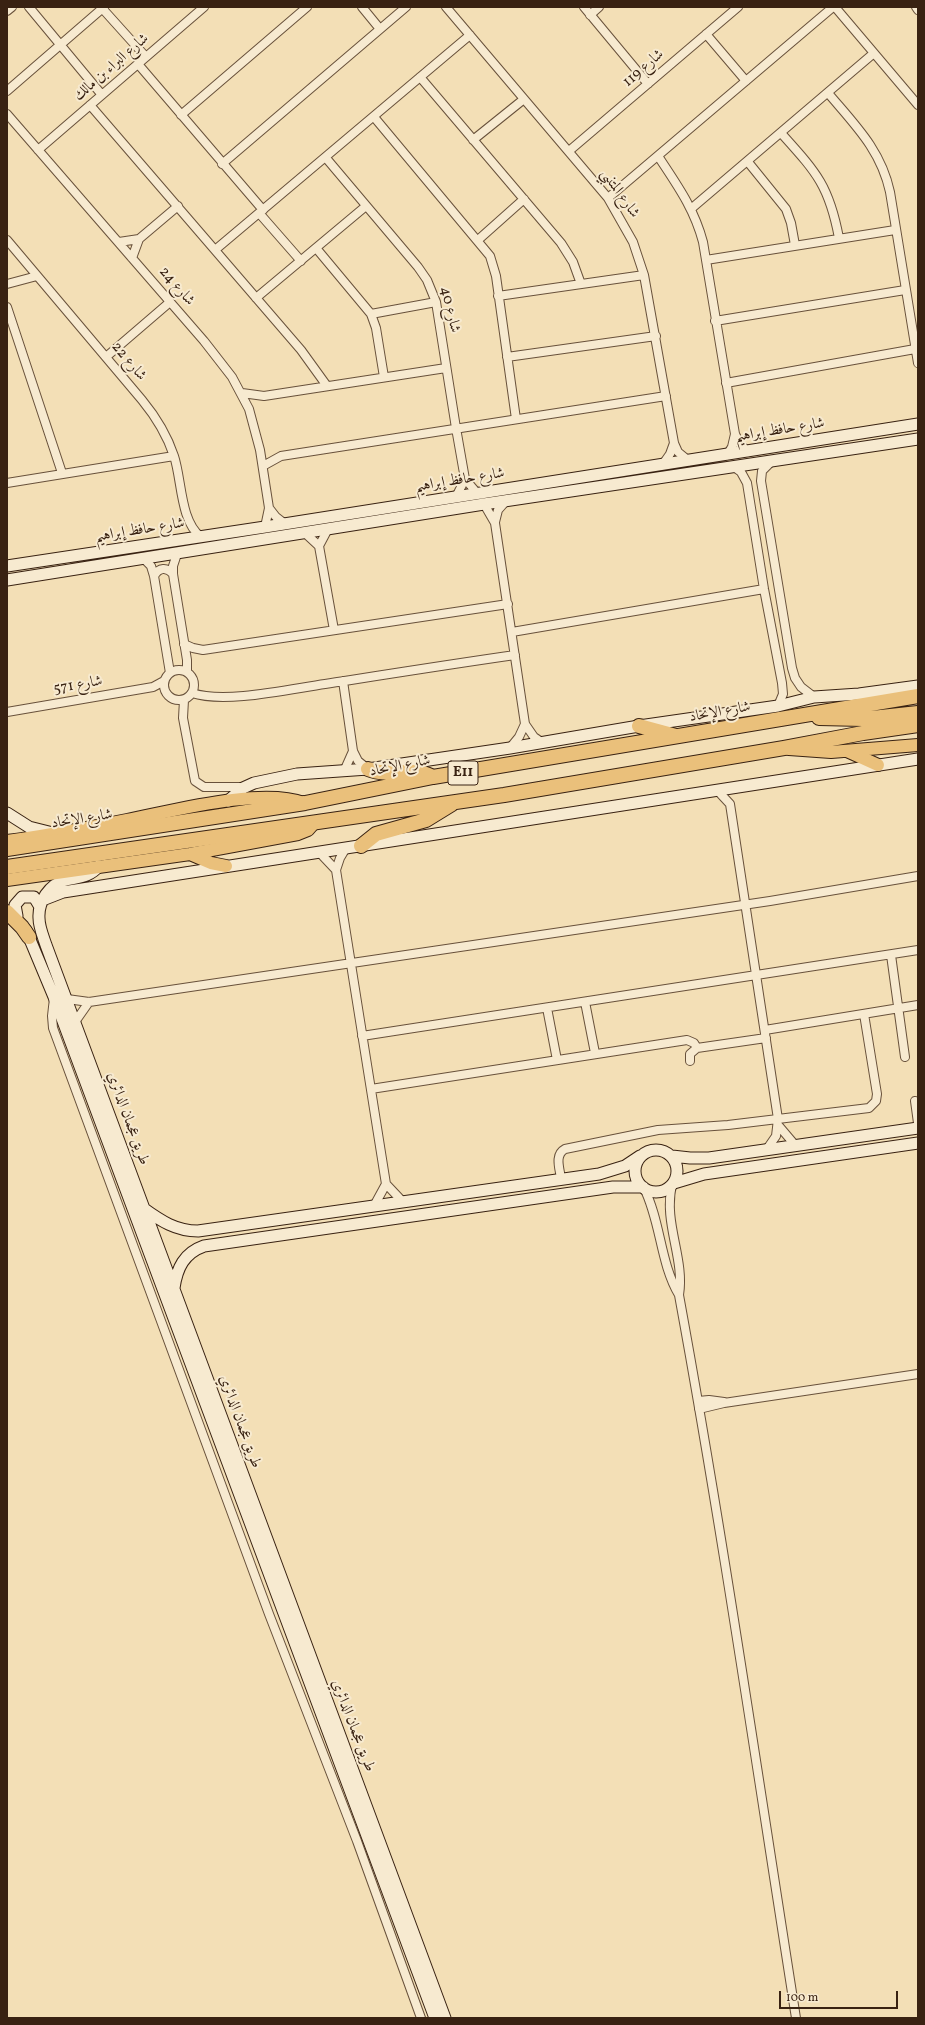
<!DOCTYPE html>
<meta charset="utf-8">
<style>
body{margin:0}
#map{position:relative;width:925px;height:2025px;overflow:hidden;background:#f3dfb6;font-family:Vollkorn,serif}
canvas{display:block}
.frame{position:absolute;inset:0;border:8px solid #392212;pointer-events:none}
.scale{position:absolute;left:779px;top:1991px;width:119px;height:18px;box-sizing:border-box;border:2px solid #392212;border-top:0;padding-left:5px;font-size:12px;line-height:14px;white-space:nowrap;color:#392212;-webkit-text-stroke:3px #f7ead0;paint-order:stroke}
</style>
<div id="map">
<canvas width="925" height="2025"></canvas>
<div class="frame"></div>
<div class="scale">100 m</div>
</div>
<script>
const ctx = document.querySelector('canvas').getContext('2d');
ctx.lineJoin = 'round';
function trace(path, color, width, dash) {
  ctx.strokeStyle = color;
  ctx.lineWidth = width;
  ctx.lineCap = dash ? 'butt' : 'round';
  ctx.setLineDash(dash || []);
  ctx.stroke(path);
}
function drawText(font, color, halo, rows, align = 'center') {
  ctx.font = font + ' Vollkorn,Amiri,serif';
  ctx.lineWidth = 4;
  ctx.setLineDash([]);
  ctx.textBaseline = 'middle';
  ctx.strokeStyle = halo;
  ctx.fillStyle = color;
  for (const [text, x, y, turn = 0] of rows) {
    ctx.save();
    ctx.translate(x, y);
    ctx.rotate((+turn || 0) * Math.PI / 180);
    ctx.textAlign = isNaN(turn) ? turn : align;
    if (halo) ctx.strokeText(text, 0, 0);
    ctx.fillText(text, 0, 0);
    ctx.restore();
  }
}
const street = new Path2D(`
 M29 7 102 95
 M101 7 146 57
 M362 7 380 29
 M446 7 608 198 633 242 644 275 674 443 678 452 689 461
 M584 7 648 84
 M835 7 918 105
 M916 7 918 10
 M7 11 12 7
 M590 15 599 7
 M706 34 746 81
 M138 64 263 210
 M420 77 561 243 573 262 581 284
 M7 91 104 7
 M828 93C855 125 881 150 890 192L918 363
 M90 105 301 350 327 386
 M7 114 204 341 232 377 249 409 260 450 269 508 265 527
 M181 115 307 7
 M374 117 490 256 496 276 516 419
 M781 133C816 172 829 185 839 238
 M473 140 524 99
 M38 150 204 7
 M569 151 738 7
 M658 156C677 185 694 208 703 242L735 434 740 444 748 452
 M326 158 418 267 427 280 436 302 456 428 465 479 477 493
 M748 162 786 209 791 223 795 245
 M222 164 406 7
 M608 198 833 7
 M692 208 874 53
 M259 213 301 261
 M7 240 142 400C156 417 167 435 174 456 182 480 180 521 201 537
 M478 240 524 199
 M119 242 139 239
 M316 248 371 314 376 328 384 377
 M215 250 470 35
 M132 258 139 239 178 206
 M706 260 895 230
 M7 284 37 276
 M498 296 644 275
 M256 298 366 206
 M7 307 62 473
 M371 314 436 302
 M715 321 905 290
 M106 357 170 302
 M507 357 656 336
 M726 383 915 349
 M242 393 264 396 446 368
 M727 455 732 447 735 434
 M772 461 762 471 761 481 792 668 795 678 801 687 814 697
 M663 464 670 454 674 443
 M263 466 281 456 666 396
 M734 467 741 472 747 483 764 589 782 683 783 694 778 706
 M7 483 174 456
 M456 497 465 479
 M484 504 495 523 525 724 534 737 543 743
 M269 508 276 517 285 524
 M495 522 498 510 506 501
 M305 533 319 546 334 630
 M319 546 328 529
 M177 554 173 566V574L187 660V672
 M143 558 151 566 154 576 170 673
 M154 576C159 567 167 567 173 574
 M512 632 764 589
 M184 644 193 648 203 650 508 604
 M164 685a15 15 0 1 1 30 0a15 15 0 1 1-30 0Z
 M343 681 353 751 358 761 368 769
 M192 693C225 704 290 689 325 684 389 674 452 664 515 655
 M184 700 183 718 195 781 204 787H245
 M7 712 153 687 164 681
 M510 748 519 737 525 724
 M345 769 353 751
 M717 790 730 804 778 1119 776 1136 767 1149
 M346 848 340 858 336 870 386 1184 403 1202
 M319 852 336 870
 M891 955 905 1057
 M54 998 52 1016 53 1028 269 1614 357 1841 421 2018
 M67 999 89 1002 770 901 918 876
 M585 1002 595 1053
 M547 1008 557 1060
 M75 1022 89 1002
 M765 1030 918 1005
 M362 1036 918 950
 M690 1061V1054L697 1048 766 1038
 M371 1089 687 1040 694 1043 697 1048
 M915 1101 918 1123
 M778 1125 795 1145
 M561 1179C560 1169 554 1155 565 1149L658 1130 728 1125 869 1108 876 1101 877 1094 864 1014
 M672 1185C663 1223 685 1258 679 1295
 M644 1188C661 1222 660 1263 679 1295 723 1535 758 1777 796 2018
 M374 1206 386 1184
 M698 1401 709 1400 724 1402
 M699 1409 724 1403 918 1374`);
const secondary = new Path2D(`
 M7 566 265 527 918 424
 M7 580 484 504 918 439
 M228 801 243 788 254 783 297 774 368 769 510 748 639 726 778 706 814 697 859 694 918 686
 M7 813 29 827 53 833
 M99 866C90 877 79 877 66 880 49 884 38 902 39 918 39 927 43 936 46 945L445 2018
 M45 899 63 892 918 759
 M17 916 15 905 22 897H34L40 907
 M26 930 54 997 435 2018
 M635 1171a21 21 0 1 1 42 0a21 21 0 1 1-42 0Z
 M672 1156 690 1158H709L918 1128
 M674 1183 704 1174 918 1143
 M143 1208C161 1221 176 1231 198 1231L599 1174 625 1166 640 1156
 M174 1288C177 1268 184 1253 204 1246L613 1187H643`);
const primary = new Path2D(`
 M789 749 831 752 918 745
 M847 751 878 765
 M7 841C47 836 87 828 127 820 173 811 261 787 304 803
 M190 854 211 863 226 866
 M7 880 190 854 298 834 308 830 315 822`);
const highway = new Path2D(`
 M819 718 863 719 918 713
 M639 726 676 736
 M368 769C389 778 411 766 431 776
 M361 846 376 834 426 820 452 804
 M7 849 305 803 433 777 918 696
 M7 867 504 795 784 748 863 733 918 725
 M7 912 22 927 29 937`);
const shields = [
 [463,773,30]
];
const shieldNames = [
 ["E11",463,773]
];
const streetNames = [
 ["شارع البراء بن مالك",112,68,-41],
 ["شارع 119",644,69,-41],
 ["شارع المتنبي",619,194,55],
 ["شارع 24",176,287,49],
 ["شارع 40",449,310,77],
 ["شارع 22",128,362,50],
 ["شارع حافظ إبراهيم",780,431,-9],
 ["شارع حافظ إبراهيم",460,481,-9],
 ["شارع حافظ إبراهيم",140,531,-9],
 ["شارع 571",78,686,-10],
 ["شارع الإتحاد",720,713,-10],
 ["شارع الإتحاد",400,767,-11],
 ["شارع الإتحاد",82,820,-9],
 ["طريق عجمان الدائري",127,1119,70],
 ["طريق عجمان الدائري",239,1422,70],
 ["طريق عجمان الدائري",352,1726,69]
];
trace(street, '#68513b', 10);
trace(secondary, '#392212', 13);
trace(primary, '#392212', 14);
trace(highway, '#392212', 16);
trace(street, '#f7ead0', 8);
trace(secondary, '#f7ead0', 11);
trace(primary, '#eac07b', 12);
trace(highway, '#eac07b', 14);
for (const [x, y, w] of shields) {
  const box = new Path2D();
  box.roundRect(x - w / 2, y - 12, w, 24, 3);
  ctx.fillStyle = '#f7ead0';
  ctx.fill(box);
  trace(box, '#392212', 1);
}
drawText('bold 14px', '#392212', null, shieldNames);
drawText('15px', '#392212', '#f7ead0', streetNames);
</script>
